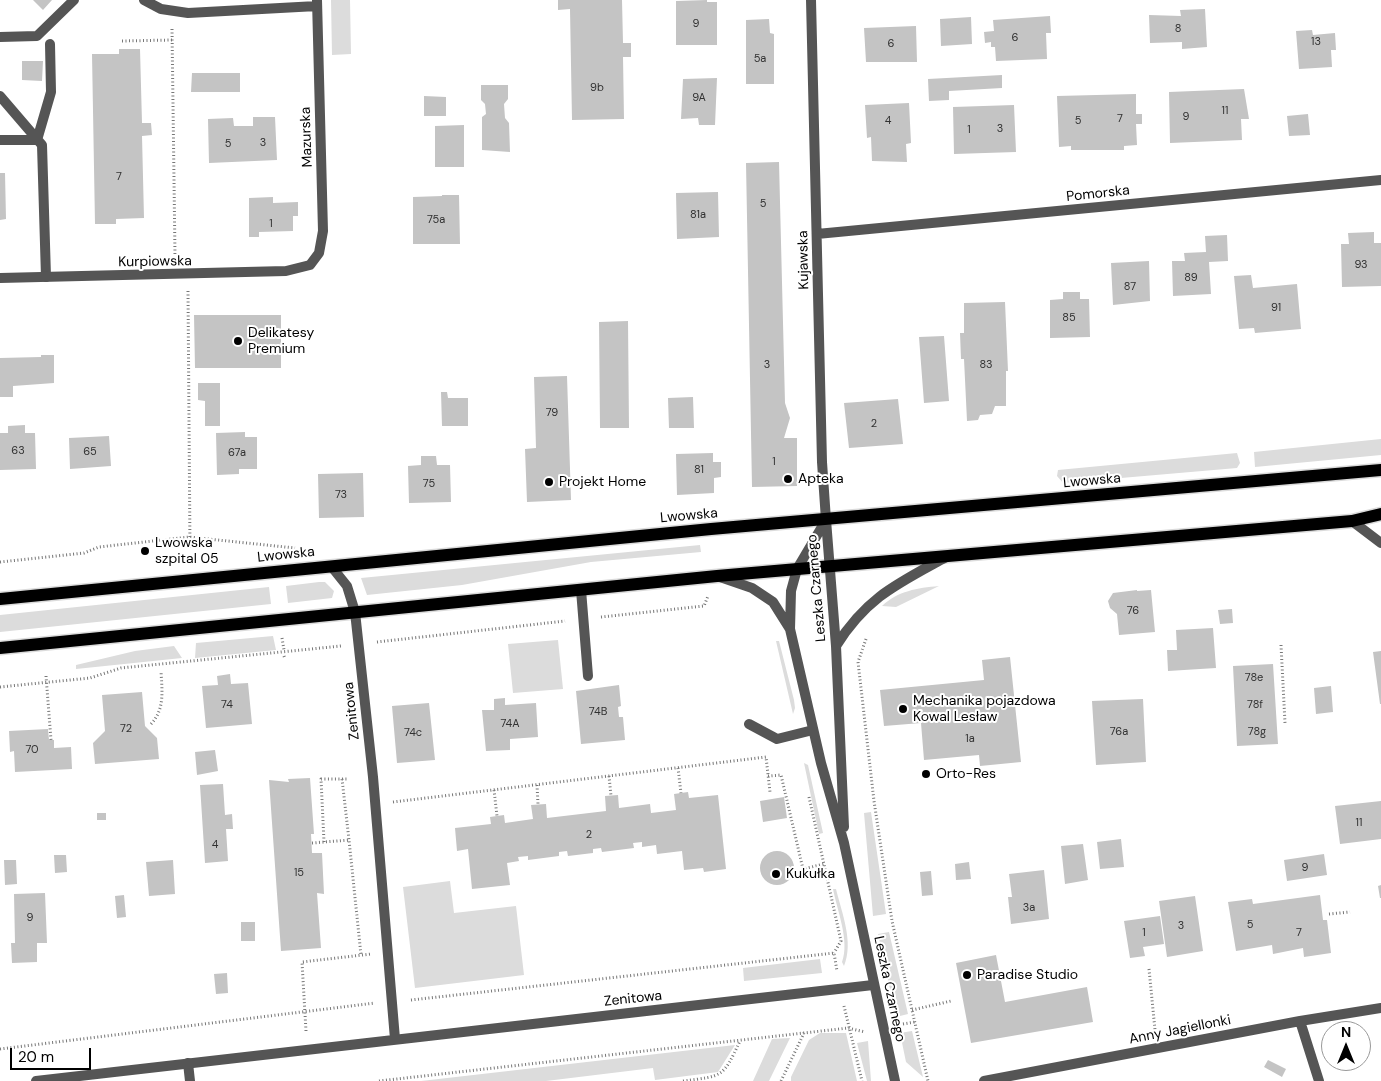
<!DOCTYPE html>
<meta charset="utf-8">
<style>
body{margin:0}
#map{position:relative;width:1381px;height:1081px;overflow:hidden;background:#fff;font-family:"DM Sans",sans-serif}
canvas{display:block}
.north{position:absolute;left:1321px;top:1021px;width:50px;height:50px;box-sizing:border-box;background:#fff;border:1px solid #999;border-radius:50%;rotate:0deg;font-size:14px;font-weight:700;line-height:20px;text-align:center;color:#000}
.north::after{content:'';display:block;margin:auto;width:18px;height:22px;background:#000;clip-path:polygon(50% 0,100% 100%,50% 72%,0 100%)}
.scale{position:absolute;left:10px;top:1048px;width:81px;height:22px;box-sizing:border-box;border:2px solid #000;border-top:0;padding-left:6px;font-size:15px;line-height:18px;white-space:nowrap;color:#000;-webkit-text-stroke:4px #fff;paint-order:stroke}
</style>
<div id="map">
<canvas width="1381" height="1081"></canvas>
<div class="north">N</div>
<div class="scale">20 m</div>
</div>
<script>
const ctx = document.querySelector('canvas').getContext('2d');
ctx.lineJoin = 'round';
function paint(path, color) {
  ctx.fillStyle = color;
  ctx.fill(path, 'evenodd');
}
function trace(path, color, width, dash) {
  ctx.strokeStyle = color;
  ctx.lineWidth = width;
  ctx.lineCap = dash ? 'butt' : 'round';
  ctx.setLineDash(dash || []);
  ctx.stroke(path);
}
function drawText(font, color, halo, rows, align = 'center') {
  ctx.font = font + ' "DM Sans",sans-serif';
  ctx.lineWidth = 4;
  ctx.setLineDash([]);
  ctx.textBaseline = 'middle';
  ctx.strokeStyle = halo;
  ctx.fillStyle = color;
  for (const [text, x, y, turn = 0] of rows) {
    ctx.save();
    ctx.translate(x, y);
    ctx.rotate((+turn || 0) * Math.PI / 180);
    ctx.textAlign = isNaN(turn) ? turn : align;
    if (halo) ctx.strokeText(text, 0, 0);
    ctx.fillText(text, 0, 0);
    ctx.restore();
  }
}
const green = new Path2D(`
 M331 0H350L351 54 332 55Z
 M1381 439V455L1255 467 1254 452Z
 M1237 453 1240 463 1237 468 1063 483 1057 476 1058 470Z
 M700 545 701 552 591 562 462 585 367 595 361 578Z
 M319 582H325L334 591 332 598 288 603 286 586Z
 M939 586 896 607 882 606C898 591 917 588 939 586Z
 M269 587 271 604 0 632V615Z
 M273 636 276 650 195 658 196 643Z
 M558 640 563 689 513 693 508 644Z
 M776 641H779L794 700 795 708 793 714Z
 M174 646 182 658 76 669V665L135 651Z
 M804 763 808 765 823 833 819 834Z
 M871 812 886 914 873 916 864 813Z
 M450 881 454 913 516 906 524 975 415 988 403 887Z
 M833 889H836C842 914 854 942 844 966L842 962C850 941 837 910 833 889Z
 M889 932 908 1014 896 1017 878 934Z
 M820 959 822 973 744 981 743 968Z
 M912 1031 923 1077 906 1062 900 1033Z
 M820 1033H846L857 1081H791V1077L809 1040Z
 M790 1038 769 1081H753L772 1039Z
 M868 1041 871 1081H867L857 1043Z
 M735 1045 718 1072 655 1080 653 1068 546 1081H421Z`);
const building = new Path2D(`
 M33 0H52L43 10Z
 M558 0H622L623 43H631V57H623L624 119 572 120 570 9 558 10Z
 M707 0V2H717V45H676V1Z
 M1205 9 1207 47 1182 49V42L1150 43 1149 15 1181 16 1180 10Z
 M1050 16 1051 33H1046L1047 59 996 61 995 47H991V42L985 43 984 32 994 31 993 20Z
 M971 17 972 44 941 46 940 19Z
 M769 19 770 33 774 34V84H746V20Z
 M916 26 917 62H866L864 28Z
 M1312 30 1313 35 1335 33 1336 50H1331L1332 67 1299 69 1296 31Z
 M119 49H140L142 123H151L152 135 142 136 144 218 116 219V224H95L92 54H119Z
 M22 61H43L42 81 22 80Z
 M192 73H240V92H191Z
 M1002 75V88L949 91V100L929 101 928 79Z
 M717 78 715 125H699L698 118 681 119 683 79Z
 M481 85H508V99L504 104 505 118 509 123 510 152 482 150V117L486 114 485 104 481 100Z
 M1244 89 1249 119H1241L1242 140 1170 143 1169 92Z
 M1136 94V114H1142V124H1136L1137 145 1124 146V150H1071V146L1059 147 1057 96Z
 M424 96 446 97V116H424Z
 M909 103 911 143 906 144 907 162 872 161 871 137 867 138 865 105Z
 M1014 105 1016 152 954 154 953 107Z
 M1308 114 1310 135 1289 136 1287 116Z
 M253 117H275L277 160 209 163 208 119 233 118 234 126H253Z
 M464 125V167H435V126Z
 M779 162 785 403 790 418 784 438H797V486L752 487 746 163Z
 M0 173H5L6 219 0 220Z
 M718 192 719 237 677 239 676 193Z
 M442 195H459L460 244H413V197L442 196Z
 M273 197V203L298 202V216H293V231L259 232V237H249V198Z
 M1374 232V243H1381V286L1342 287 1341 244H1349L1348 233Z
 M1227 235 1228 261 1209 262 1211 294 1173 296 1172 261H1185L1184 253 1206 252 1205 236Z
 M1149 261 1150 301 1113 305 1111 263Z
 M1251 275 1253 288 1297 284 1301 329 1255 333 1254 328 1239 329 1234 276Z
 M1063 292H1080V299H1089L1090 337 1050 338V300L1063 299Z
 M1005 302 1008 371H1006V406H995L992 414 980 415 978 420 967 421 964 359H961L960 333H964V303Z
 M194 315H281V368H195Z
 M628 321 629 428H600L599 322Z
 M944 336 949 401 924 403 919 337Z
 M41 355H54V383L13 386V397H0V358L41 357Z
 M567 376 571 500 527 502 525 449 536 448 534 377Z
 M198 383H220V426H205V401L198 400Z
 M441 392H447L448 398H468V426H442Z
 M693 397 694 428H669L668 398Z
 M898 399 903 444 849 448 844 403Z
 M25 425V433H35L36 469 0 470V433H8V426Z
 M245 432V437H257V469H239V474L217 475 216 433Z
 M109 436 111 466 70 469 69 438Z
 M713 453V462H721V477L714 478V493L677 495 676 454Z
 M421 456H436L437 465H450L451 502 409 503 408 466 421 465Z
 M363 473 364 517 319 518 318 474Z
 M1137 590V591L1151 590 1155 632 1119 635 1117 614 1110 608 1108 601 1113 593Z
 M1232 609 1233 623 1220 624 1218 610Z
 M1213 628 1216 668 1168 671 1167 650H1177L1176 630Z
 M1381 651V704H1380L1373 652Z
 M1010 657 1021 762 980 766 979 755 924 760 921 723 884 726 880 690 984 680 982 660Z
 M1273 664 1278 744 1237 746 1233 666Z
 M230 674 231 684 248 683 252 724 206 728 202 686 218 685 217 676Z
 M619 685 621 706 618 707 619 717H623L625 740 581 744 576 691Z
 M1331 686 1333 712 1316 714 1314 688Z
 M142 692 145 726 157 738 159 759 95 764 93 743 105 731 102 695Z
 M505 698V705L536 703 538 737 510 739V750L486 751 482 710H494V699Z
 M1143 699 1146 762 1096 765 1092 701Z
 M429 703 435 760 397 763 392 706Z
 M48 729 49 740H54V748L71 747 72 769 15 772 14 751 10 752 9 731Z
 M215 750 218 771 197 775 195 752Z
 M310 778 314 834H311L312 853H322L324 894 317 893 321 948 281 951 269 780 289 782 288 779Z
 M223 784 225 815 232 814 233 829H226L228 861 205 863 200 785Z
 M688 792 689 798 718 795 726 869 704 872 703 868 684 870 682 851 657 854 656 845 642 847V842L633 843 634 848 602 852 601 848 593 849V853L568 856 567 851 559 852V856L528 860V856L518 857 519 861 507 863 510 885 472 889 468 849 457 851 455 828 491 824 490 817 504 815 505 823 533 819 531 805 546 804 547 818 606 811 605 796 618 795 619 808 650 804 651 813 676 810 674 794Z
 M784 797 787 818 763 822 760 801Z
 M1381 801V839L1340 844 1335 806Z
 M97 813H106V820H97Z
 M1121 839 1124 867 1100 869 1097 842Z
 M1083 844 1088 880 1065 884 1061 846Z
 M760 868a17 17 0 1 1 34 0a17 17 0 1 1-34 0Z
 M1324 854 1327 875 1287 881 1284 860Z
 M54 855H66L67 872 55 873Z
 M4 860H16L17 884 5 885Z
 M173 860 175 894 149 896 146 862Z
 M969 862 971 879 956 880 955 864Z
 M1044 870 1049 919 1011 924 1008 897H1012L1009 874Z
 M931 871 933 895 922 896 920 872Z
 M1381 885V898H1380L1378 886Z
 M45 893 47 943H37V962L12 963 11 943H15L14 894Z
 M124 895 126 917 117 918 115 896Z
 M1320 895 1323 920H1327L1331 953 1304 957 1303 948 1273 954 1272 945 1236 951 1228 902 1252 899 1253 904Z
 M1195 896 1203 951 1167 957 1159 901Z
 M1160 916 1164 944 1143 947 1145 956 1130 958 1124 921Z
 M241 922H255V941H241Z
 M996 955 1005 1002 1087 987 1093 1022 971 1043 956 963Z
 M227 973 228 993 216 994 214 974Z
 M1268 1060 1286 1069 1282 1077 1264 1067Z`);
const path = new Path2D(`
 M172 29 175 255
 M122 41 172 40
 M188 291 190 549
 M0 562 84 553 99 547 189 537 295 548
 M601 617 704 606 708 596
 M282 638 284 650
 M866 639 858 662 874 801 892 921 928 1081
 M377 642 565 621
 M1281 645 1285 723
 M284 656 285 659
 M46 676 51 740
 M0 687 90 678 121 668 341 646
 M151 724C165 709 162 691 161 671
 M678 768 681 793
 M609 776 611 796
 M768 776 781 775 803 869 824 864
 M342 779 349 840
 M537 785 538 804
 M494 790 497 816
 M809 797 841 941 834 953
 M393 802 766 757 770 792
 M324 842 321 779H347
 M312 843 349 840 361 955
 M1329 914 1350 912
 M1149 969 1155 1030
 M411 1000 834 953 837 971
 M844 1006 862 1081
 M912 1010 951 1001
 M903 1024 915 1022
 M306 1031 302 962 371 954
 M0 1049 375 1003
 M379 1081 848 1028 865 1032
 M683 1081C724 1076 723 1077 740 1041
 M781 1081 804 1033`);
const service = new Path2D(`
 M0 37 37 36 74 0
 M0 96 42 145 46 277
 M0 140H37L51 92 50 44
 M581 590 588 676
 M749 724 777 739 813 730
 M188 1063 190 1081`);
const minor = new Path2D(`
 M144 0 161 9 188 13 317 6
 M811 0 822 462 826 520
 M817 234 1381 180
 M0 278 286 271 310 265 319 253 323 231 317 0
 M1352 521 1381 543
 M331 566 347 586 355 612 373 777 395 1039
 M1300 1021 1319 1081
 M36 1081 873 985
 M984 1081 1300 1021 1381 1008`);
const tertiary = new Path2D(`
 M826 520 797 569 791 591 790 629 821 763 844 843 895 1081
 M826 520 836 646 844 827
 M720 577 752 588 773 602 790 629
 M836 646C867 597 897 584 946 557`);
const primary = new Path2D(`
 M0 599 711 529 1381 470
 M0 648 717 576 1352 521 1381 514`);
const markers = [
 [238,341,5,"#000"],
 [788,479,5,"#000"],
 [549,482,5,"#000"],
 [145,551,5,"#000"],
 [903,709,5,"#000"],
 [926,774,5,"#000"],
 [776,874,5,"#000"],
 [967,975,5,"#000"]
];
const numberNames = [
 ["9",696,24],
 ["8",1178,29],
 ["6",1015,38],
 ["13",1316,42],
 ["6",891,44],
 ["5a",760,59],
 ["9b",597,88],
 ["9A",699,98],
 ["11",1225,111],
 ["9",1186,117],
 ["7",1120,119],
 ["4",888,121],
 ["5",1078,121],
 ["3",1000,129],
 ["1",969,130],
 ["3",263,143],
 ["5",228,144],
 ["7",119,177],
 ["5",763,204],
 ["81a",698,215],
 ["75a",436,220],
 ["1",271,224],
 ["93",1361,265],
 ["89",1191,278],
 ["87",1130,287],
 ["91",1276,308],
 ["85",1069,318],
 ["3",767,365],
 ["83",986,365],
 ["79",552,413],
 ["2",874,424],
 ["63",18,451],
 ["65",90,452],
 ["67a",237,453],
 ["1",774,462],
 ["81",699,470],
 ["75",429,484],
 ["73",341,495],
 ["76",1133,611],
 ["78e",1254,678],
 ["74",227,705],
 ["78f",1255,705],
 ["74B",598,712],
 ["74A",510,724],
 ["72",126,729],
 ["76a",1119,732],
 ["78g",1257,732],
 ["74c",413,733],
 ["1a",970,739],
 ["70",32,750],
 ["11",1359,823],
 ["2",589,835],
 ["4",215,845],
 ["9",1305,868],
 ["15",299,873],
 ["3a",1029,908],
 ["9",30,918],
 ["5",1250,925],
 ["3",1181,926],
 ["1",1144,933],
 ["7",1299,933]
];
const streetNames = [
 ["Mazurska",307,137,-92],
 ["Pomorska",1098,194,-6],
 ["Kujawska",804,260,-91],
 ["Kurpiowska",155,262,-1],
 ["Lwowska",1092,481,-5],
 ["Lwowska",689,516,-5],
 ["Lwowska",286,555,-6],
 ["Leszka Czarnego",817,588,-95],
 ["Zenitowa",352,711,-96],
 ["Leszka Czarnego",889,989,78],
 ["Zenitowa",633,999,-6],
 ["Anny Jagiellonki",1180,1030,-11]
];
const poiNames = [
 ["Delikatesy",248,333],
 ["Premium",248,349],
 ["Apteka",798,479],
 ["Projekt Home",559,482],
 ["Lwowska",155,543],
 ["szpital 05",155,559],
 ["Mechanika pojazdowa",913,701],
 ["Kowal Lesław",913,717],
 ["Orto-Res",936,774],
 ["Kukułka",786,874],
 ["Paradise Studio",977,975]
];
paint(green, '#dcdcdc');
paint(building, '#c4c4c4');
trace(primary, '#dbdbdb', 15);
trace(path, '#777', 3, [1, 2.5]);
trace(service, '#555', 10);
trace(minor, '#555', 10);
trace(tertiary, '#555', 10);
trace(primary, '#000', 12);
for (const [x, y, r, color] of markers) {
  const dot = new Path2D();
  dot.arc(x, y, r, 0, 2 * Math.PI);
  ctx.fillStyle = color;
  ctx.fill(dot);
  trace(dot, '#fff', 2);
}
drawText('11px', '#313131', null, numberNames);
drawText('14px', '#000', '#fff', streetNames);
drawText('14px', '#000', '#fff', poiNames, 'left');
</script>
